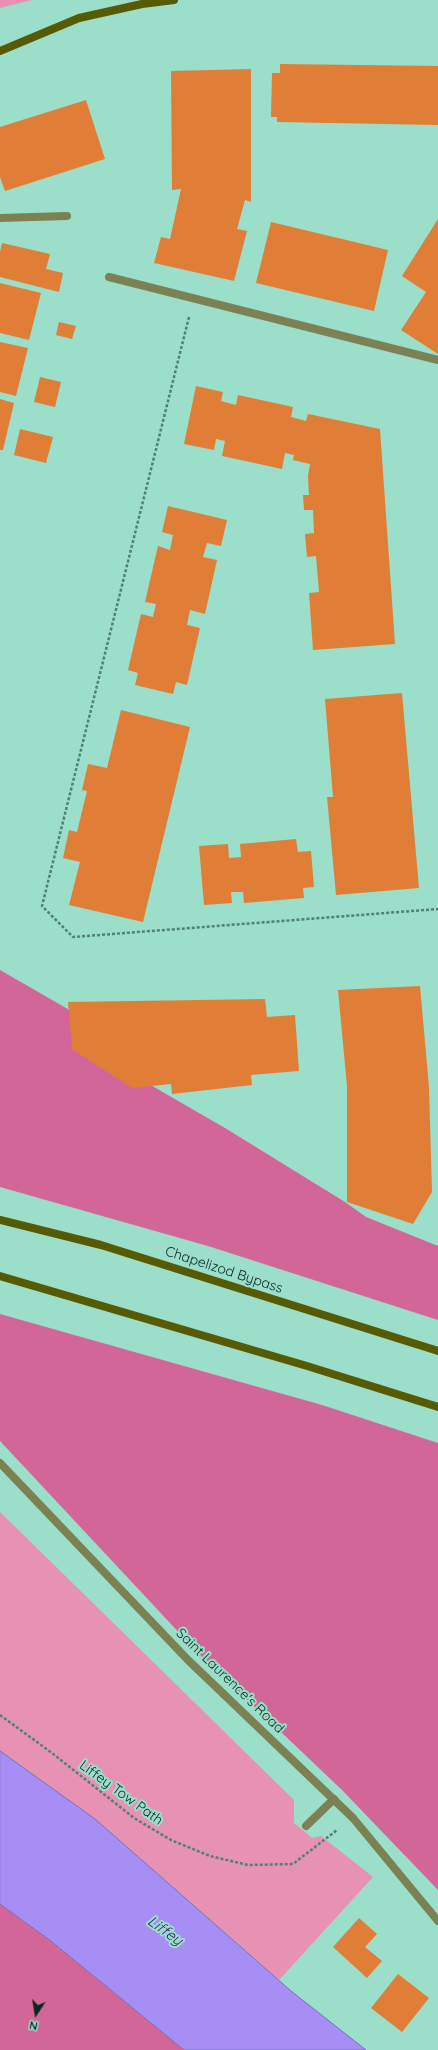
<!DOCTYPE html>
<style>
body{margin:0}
#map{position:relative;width:438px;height:2050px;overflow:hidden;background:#9bdeca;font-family:Quicksand,sans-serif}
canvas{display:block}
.north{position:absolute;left:16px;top:1994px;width:40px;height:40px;-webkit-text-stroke:3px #9bdeca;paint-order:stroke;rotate:192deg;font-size:11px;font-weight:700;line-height:16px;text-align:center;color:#0b2720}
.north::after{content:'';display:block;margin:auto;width:14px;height:18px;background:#0b2720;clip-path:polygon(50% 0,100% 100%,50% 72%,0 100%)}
</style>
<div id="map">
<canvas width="438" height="2050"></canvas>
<div class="north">N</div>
</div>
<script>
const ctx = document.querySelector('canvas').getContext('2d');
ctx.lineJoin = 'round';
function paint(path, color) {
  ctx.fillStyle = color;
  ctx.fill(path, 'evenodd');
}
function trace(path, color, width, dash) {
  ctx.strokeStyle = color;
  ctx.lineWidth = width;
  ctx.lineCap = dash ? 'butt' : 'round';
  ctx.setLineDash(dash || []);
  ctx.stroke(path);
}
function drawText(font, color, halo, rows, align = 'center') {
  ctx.font = font + ' Quicksand,sans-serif';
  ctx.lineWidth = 4;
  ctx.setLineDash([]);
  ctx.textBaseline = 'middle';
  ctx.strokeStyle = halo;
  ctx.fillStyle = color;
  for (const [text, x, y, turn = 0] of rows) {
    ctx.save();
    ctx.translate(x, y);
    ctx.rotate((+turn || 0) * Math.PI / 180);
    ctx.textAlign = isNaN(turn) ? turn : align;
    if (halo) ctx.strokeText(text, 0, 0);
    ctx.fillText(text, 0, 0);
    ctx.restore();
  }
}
const green = new Path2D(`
 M0 0H32L0 8Z
 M0 1512 294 1800V1823L312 1838 321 1836 373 1877 279 1980 95 1819 0 1751Z`);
const forest = new Path2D(`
 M0 970 92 1023 128 1072 225 1128 345 1202 366 1217 438 1246V1320L208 1246 0 1187Z
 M0 1314 322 1405 438 1443V1890L343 1791 199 1654 0 1441Z
 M0 1904 51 1941 184 2050H0Z`);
const water = new Path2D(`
 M0 1751 95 1819 291 1991 366 2050H184L51 1941 0 1904Z`);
const building = new Path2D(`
 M280 64 438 66V125L277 122V117H271L272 73H280Z
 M251 69V202L245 200 237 229 247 231 234 281 154 263 161 237 170 239 181 189 172 190 171 71Z
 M86 100 105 159 5 191 0 177V127Z
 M438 219V354L401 330 426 292 402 276Z
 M271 222 388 250 374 311 256 283Z
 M2 243 50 254 46 269 63 273 59 292 0 277V252Z
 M0 283 41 293 29 340 0 333Z
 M59 322 76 326 72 339 56 335Z
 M0 342 28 348 16 396 0 392Z
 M40 377 61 382 55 407 34 402Z
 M196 386 223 392 221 401 236 405 238 395 293 407 291 417 306 421 308 414 380 429 395 644 313 650 309 593 319 592 316 556 307 557 305 534 314 533 313 510H304L303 495H309L308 476 310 464 293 460 294 455 285 453 282 469 222 456 225 441 216 439 214 450 184 444Z
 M0 399 14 403 3 450H0Z
 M20 429 53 437 46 463 14 455Z
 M168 506 227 520 221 546 207 543 203 557 217 560 205 614 190 610 187 625 200 628 187 685 176 682 173 694 135 685 138 673 128 670 141 614 153 617 156 604 145 602 158 546 170 550 173 535 162 532Z
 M402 693 419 888 336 895 327 797H333L325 699Z
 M121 710 190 727 143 922 69 905 80 862 63 858 69 830 77 832 87 791 82 790 88 764 107 768Z
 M296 839 298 852 311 851 314 887 303 888 304 898 244 903 243 892H231L232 903 204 905 199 846 228 844 229 858 241 857 240 844Z
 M420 986 429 1087 432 1192 413 1224 347 1202V1086L338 990Z
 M265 999 267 1017 295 1015 299 1071 251 1075 252 1085 172 1094 171 1084 132 1088 72 1049 68 1002Z
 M359 1918 377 1934 365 1947 382 1961 367 1978 333 1947Z
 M398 1974 429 1998 402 2032 371 2008Z`);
const path = new Path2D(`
 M189 317 42 906 73 937 438 909
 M0 1715 52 1753 134 1818 171 1840 210 1856 248 1865 293 1864 337 1830`);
const service = new Path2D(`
 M306 1826 334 1799`);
const minor = new Path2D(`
 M0 218 67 216
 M109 277 438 360`);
const tertiary = new Path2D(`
 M0 1463 188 1660 353 1818 438 1921`);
const secondary = new Path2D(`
 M0 51 79 18 142 4 174 0
 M0 1220 101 1245 438 1351
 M0 1276 307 1366 438 1407`);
const streetNames = [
 ["Chapelizod Bypass",224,1270,18],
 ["Saint Laurence's Road",230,1681,44],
 ["Liffey Tow Path",121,1793,36]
];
const waterNames = [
 ["Liffey",165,1931,36]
];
paint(green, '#e791b5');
paint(forest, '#d36698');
paint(water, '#a78ef4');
trace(water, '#786fb4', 1);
paint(building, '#e07e37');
trace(path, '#518173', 2.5, [3, 2]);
trace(service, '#7c8153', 8);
trace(minor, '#7c8153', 8);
trace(tertiary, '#7c8153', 8);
trace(secondary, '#565b03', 8);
drawText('14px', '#0b2720', '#9bdeca', streetNames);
drawText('italic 15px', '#36146e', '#9bdeca', waterNames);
</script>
